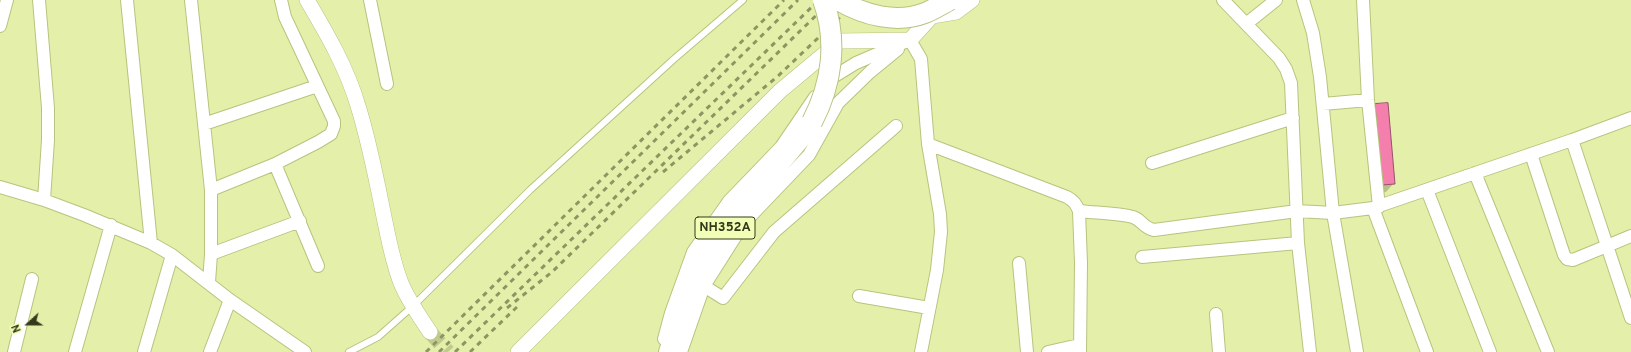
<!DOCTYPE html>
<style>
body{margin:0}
#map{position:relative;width:1631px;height:352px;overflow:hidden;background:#e4f0a9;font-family:Overpass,sans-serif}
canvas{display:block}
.north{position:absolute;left:8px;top:304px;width:40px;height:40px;-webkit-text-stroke:3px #f1feb6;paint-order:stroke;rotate:249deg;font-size:11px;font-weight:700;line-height:16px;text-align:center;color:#34391c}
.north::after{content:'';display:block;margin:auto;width:14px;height:18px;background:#34391c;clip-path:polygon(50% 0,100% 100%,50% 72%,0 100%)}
</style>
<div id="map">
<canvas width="1631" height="352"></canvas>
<div class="north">N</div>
</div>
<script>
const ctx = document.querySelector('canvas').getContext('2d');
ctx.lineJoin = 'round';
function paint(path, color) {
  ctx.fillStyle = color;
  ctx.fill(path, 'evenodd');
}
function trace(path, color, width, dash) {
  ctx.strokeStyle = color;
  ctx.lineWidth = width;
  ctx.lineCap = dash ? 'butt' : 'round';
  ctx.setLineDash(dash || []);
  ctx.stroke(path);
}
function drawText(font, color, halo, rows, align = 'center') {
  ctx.font = font + ' Overpass,sans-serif';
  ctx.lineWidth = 3;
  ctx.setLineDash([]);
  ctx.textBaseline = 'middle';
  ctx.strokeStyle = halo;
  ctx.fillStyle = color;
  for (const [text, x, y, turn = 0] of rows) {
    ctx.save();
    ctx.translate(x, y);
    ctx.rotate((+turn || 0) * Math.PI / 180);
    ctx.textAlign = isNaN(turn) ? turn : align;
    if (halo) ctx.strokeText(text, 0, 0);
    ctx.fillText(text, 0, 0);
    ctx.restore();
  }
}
const shadow = new Path2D(`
 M1376 105 1394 183 1386 192 1374 193 1367 114Z`);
const building = new Path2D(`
 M1388 103 1395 184 1382 185 1375 104Z`);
const tertiaryTunnel = new Path2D(`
 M430 332 448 352`);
const service = new Path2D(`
 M349 352 378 337 413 306 530 190 674 59 743 0`);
const minor = new Path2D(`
 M39 0 48 108V140L44 200
 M127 0 151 243
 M191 0 211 190V254L209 282
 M370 0 387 84
 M1223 0 1279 58 1286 69 1291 83 1298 243 1310 352
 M1303 0 1313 33 1320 77 1333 213 1357 352
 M1363 0 1368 100 1379 207
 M1246 24 1276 0
 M0 26 7 0
 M910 40 921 59 928 144 940 214 941 232 937 270 921 352
 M825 82 856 63 905 42
 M1323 104 1368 100
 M204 124 317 86
 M1572 140 1631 318
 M928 144 1067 197C1074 201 1076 204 1079 211L1081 263 1080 352
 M1531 154 1564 255 1567 259 1573 260 1631 236
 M1152 163 1293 118
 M275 164 318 266
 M1475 173 1548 352
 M0 187 44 200 84 215 151 243 172 255 230 300 305 352
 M211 190 275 164 318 142 331 134 334 126V121L285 17 281 0
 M1427 190 1490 352
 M1373 208 1427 352
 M1079 211C1096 213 1117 213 1133 217 1142 220 1143 228 1154 230L1297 211 1333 213 1373 208 1572 140 1631 118
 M211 254 300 221
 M1142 257 1298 243
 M1019 263 1027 352
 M704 286 723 298 774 232 896 126
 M859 296 929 308
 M1216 314 1219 352
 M664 339 671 313 693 252 729 201 781 147 815 97
 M14 352 32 279
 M75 352 111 225
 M144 352 172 255
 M210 352 230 300
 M681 352 704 286 744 223 809 155 838 103 870 72 898 49
 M1048 352 1079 345`);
const tertiary = new Path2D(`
 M307 0C327 34 347 68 358 106 369 141 376 177 383 212 388 236 392 260 401 283 408 300 419 316 430 332
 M932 16 956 12 972 0
 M518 352 780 91 840 41 910 40 932 16 936 6`);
const trunk = new Path2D(`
 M669 352 686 303 701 266 725 228 803 135 812 122`);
const rail = new Path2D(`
 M663 172 778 76 858 0
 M507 308 552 272 832 0
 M426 352 784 0
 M439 352 798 0
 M455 352 819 0
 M470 352 518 306`);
const trunkBridge = new Path2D(`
 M838 0C864 15 896 24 925 13 933 10 942 4 950 0
 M812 122C832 84 838 41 823 0`);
const shields = [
 [725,228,60]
];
const shieldNames = [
 ["NH352A",725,228]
];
paint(shadow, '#0003');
paint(building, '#f47fad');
trace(building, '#94526c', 1);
trace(tertiaryTunnel, '#c1cb8d', 15, [15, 8]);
trace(service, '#b8c37e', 8);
trace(minor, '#b8c37e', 14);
trace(tertiary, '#b8c37e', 16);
trace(trunk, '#b8c37e', 22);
trace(service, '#fff', 6);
trace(minor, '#fff', 12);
trace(tertiary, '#fff', 15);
trace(trunk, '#fff', 20);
trace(rail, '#8d9663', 3, [5, 5]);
trace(trunkBridge, '#b8c37e', 22, []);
trace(trunkBridge, '#fff', 20);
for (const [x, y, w] of shields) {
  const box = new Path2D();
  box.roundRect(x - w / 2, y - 11, w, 22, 3);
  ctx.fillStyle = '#f1feb6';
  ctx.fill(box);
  trace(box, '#34391c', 1);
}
drawText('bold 13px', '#34391c', null, shieldNames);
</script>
